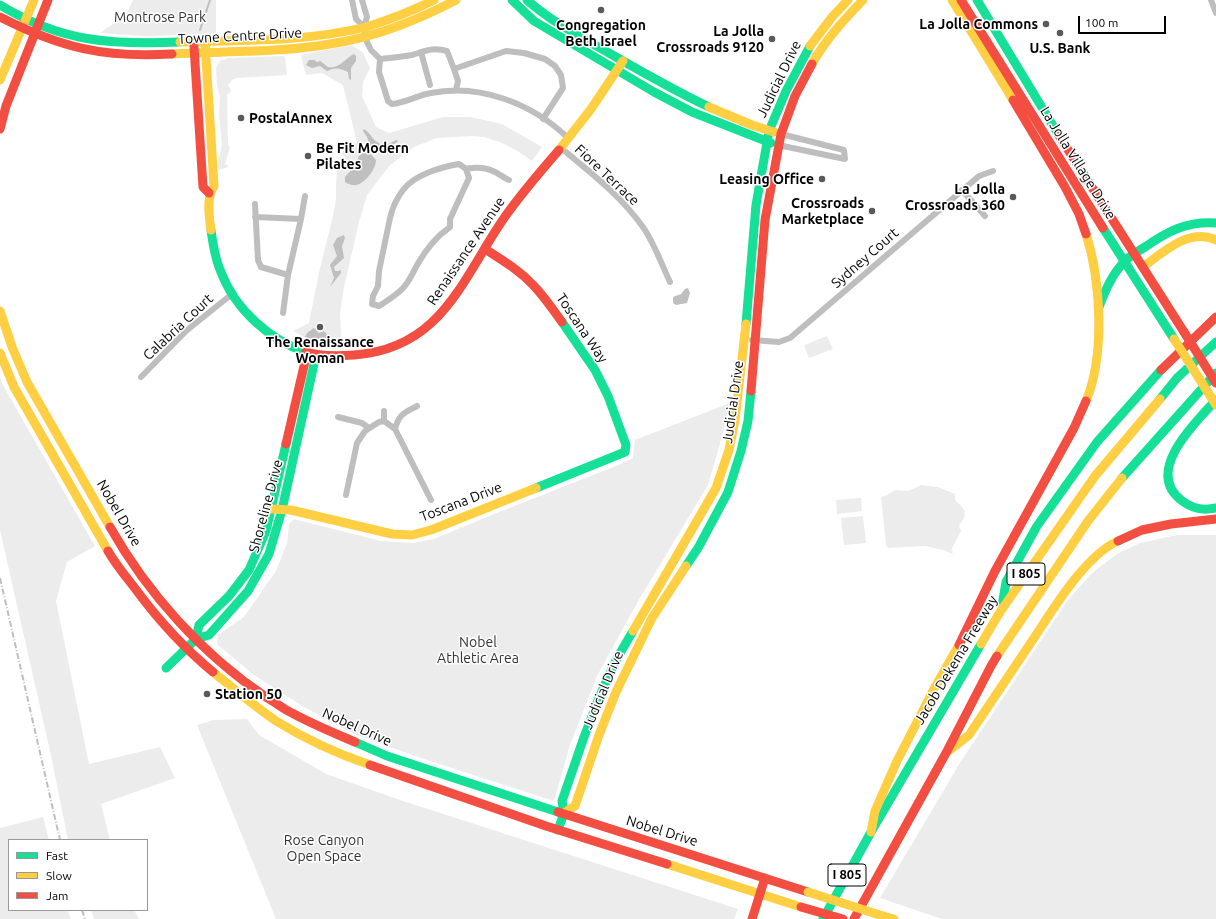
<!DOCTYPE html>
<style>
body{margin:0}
#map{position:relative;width:1216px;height:919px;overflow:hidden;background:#fff;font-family:Ubuntu,sans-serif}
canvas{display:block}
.legend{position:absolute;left:8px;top:839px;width:140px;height:72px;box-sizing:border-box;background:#fff;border:1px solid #999;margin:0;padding:5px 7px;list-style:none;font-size:12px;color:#000}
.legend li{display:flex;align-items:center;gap:8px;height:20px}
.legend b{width:20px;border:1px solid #999}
.scale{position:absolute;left:1078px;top:16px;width:88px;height:18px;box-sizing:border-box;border:2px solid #000;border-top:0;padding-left:5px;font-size:12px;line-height:14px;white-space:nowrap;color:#000;-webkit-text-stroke:3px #fff;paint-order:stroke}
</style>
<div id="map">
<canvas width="1216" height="919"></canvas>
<ul class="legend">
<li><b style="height:5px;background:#16e098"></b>Fast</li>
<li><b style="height:5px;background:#ffcf43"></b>Slow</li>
<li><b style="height:5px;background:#f24e42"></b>Jam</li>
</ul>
<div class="scale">100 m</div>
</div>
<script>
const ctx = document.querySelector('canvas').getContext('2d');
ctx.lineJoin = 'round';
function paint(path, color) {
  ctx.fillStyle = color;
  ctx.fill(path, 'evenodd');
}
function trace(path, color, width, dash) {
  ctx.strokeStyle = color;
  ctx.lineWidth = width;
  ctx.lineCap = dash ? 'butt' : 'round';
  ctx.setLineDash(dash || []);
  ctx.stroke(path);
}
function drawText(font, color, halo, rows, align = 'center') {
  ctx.font = font + ' Ubuntu,sans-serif';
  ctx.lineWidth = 3;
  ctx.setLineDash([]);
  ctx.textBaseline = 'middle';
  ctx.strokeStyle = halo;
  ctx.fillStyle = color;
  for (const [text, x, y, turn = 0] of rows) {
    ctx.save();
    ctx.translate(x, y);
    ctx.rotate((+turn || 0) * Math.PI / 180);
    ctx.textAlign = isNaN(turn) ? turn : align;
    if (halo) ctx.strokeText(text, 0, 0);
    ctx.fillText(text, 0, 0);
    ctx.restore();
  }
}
const green = new Path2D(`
 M133 0H216V34L143 36 100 33 126 15Z
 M352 45 363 53 370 68 363 82 362 96 376 127 389 133 443 117H470L502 124 542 147 532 161 519 152 502 143 484 137 472 136 437 138 414 147 389 166 367 195 359 222 344 287 340 313 341 339 336 344 318 342 317 340 315 341 304 337 293 331 309 323 320 268 333 216 336 200V186L337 167 345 157 342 154 344 147 357 143 343 85 322 73 306 75 301 55Z
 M283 56 285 57 287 75 236 78 232 80 230 83H229L228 85 231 90 229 94H227L228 145 230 147 225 164 228 165V167L218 170V160L222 145 219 116 220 96 217 86 216 68 220 61 228 58Z
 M827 336 833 349 809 358 804 345Z
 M0 378 4 387 95 546 67 562 56 601 89 764 160 747 175 778 101 804 110 840H68L52 760 0 530Z
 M730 403 723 433 708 485 637 603 597 676 570 745 554 801 421 758 354 734 304 707 274 688 254 675 218 645 217 640 218 635 244 617 276 571 287 543 289 524 294 519 381 541 413 543 434 539 494 514 621 464 633 458 635 440Z
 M921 485 938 487 955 494V500L962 507 965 511 964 518 959 526 961 531 951 550 953 551 952 554 943 550 925 546 888 548 887 546 886 545 881 497 887 495 895 490 908 491Z
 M861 498 862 511 837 514 836 500Z
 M863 516 866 543 844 545 841 518Z
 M1177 535H1216V919H942L880 898 961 761 1068 600 1092 573 1117 554 1140 543Z
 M247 719 259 735 326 774 400 800 738 909 734 919H276L197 725 213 720Z
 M43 817 49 840H9V910H67L71 919H0V828Z
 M91 910H134L139 919H94Z`);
const water = new Path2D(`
 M354 54 356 56V61L351 68V80L349 79 348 72C339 68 336 67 327 71L320 66 312 68 306 65 309 60H314L317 62 320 61C323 63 325 65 328 67 338 70 346 58 354 54Z
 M364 129C372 134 373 143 384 145 388 145 393 141 397 140L398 141C392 146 384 153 376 149 374 149 373 147 371 146L368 151 376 160C376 169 366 182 357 185 353 186 348 184 345 182V177L354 167 359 156 364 151 369 143 367 137 363 131Z
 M344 235 345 238 342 246 344 258 334 267 335 271H338L341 270V273L330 287 334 278 330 265 337 256 333 245 337 238Z
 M688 288 690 293 687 303 676 305 673 303V297L681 294 685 289Z
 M314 328 319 333 324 331 329 337V342L319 341 317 339 314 340 305 337 307 333Z`);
const stream = new Path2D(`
 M200 30 210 0`);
const street = new Path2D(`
 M352 0 356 19 364 27
 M362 0 367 17 364 27 367 42 371 50 380 59 379 72 388 101 392 104C405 103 418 95 431 93 480 83 533 104 568 138
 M1211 0 1216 13
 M421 52 430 85
 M380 59C391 58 401 57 412 55 426 51 432 47 447 51L454 69
 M456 90 458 81 454 69 506 51 524 53 545 59 555 66 561 75 563 88 543 119
 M778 145 845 159 844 150 781 134
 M561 148C590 172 621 196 643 227 654 243 662 265 670 282
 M459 164 466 169 469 178 450 219V227C437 236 425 251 417 265 413 273 410 280 404 287 397 295 388 300 379 306L372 304 373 296 378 286 379 271 390 218C392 209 397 198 403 190 414 175 441 167 459 164Z
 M466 169C476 167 485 167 495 172 499 174 504 178 509 180
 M962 190 985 216
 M255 204 258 260 261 267
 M255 217 301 219
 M261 267 288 275
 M283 313 288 275 301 219 305 196
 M752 340 779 342 790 338 979 176 993 171
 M141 377 186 331 232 294
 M384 411V421
 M338 417 362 423 369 428
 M395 429C399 414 404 413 417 406
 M346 495 357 443 365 431 379 422 384 421 395 429 431 500`);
const fast = new Path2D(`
 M512 0 534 21 654 92 692 112 771 143
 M527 0C552 22 581 37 609 53 642 72 675 91 709 107
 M977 0 1058 134
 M0 5C62 42 110 45 180 42
 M1103 228 1174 339
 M211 230C213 245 215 259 221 272 235 309 269 340 306 352
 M1099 307C1105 291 1112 274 1125 261 1130 256 1138 251 1145 247 1168 231 1187 221 1216 223
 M746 324 756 205 769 131 786 91 810 46
 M1160 399 1177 378 1216 342
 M1216 400C1195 423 1144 471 1181 500 1192 509 1203 511 1216 508
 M1122 478 1216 373
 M536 488 625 452 626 445 608 396 595 370 562 322
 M686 566 698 548 728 492 741 451 748 421 751 391
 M1002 606 1006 582 1037 526 1097 442 1161 370
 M196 639 199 625 229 596 249 570 266 531 286 444
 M166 668 196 639 209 635 248 591 269 554 282 510 316 355
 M355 742 387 756 558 812
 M558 830 564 813 562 801 584 737 601 693 616 660 633 631
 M823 919 871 832 981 644`);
const slow = new Path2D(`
 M952 0 1013 100
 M180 42C242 40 305 42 366 27 389 20 412 11 434 0
 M205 42 214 186C206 198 209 216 211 230
 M810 46 832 17 848 0
 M172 54C226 51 282 53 336 43 378 36 418 20 456 0
 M812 64C825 40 844 20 863 0
 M0 80 34 0
 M709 107 752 125 774 132
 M559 150 591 109 623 61
 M1143 267C1163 252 1190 227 1216 240
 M0 311 12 347 27 382 110 527
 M0 353 14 387 108 551
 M1086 401C1105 356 1101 281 1086 234
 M271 509 291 510 392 534 412 535 431 530 536 488
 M633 631 716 488 729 450 735 420 746 324
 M981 644 1000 612 1095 476 1160 399
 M997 656 1088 521 1122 478
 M213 672C234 689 254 706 276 721 305 739 338 754 370 765
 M950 750 969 735C989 705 1010 674 1030 644 1051 613 1084 556 1118 541
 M564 813 575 806 599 735 616 692 652 618 686 566
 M871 832 875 811 897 761 935 687 959 645
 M667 864 801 907
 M883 916 894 919`);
const jam = new Path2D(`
 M961 0 1103 228
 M0 17C61 48 104 58 172 54
 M194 47 203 187 209 193
 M1013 100 1065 187 1079 214 1086 234
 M0 129 6 106 48 0
 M1058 134 1184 332
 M485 249C502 260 519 270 533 285 544 296 553 310 562 322
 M306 352C321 357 339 356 354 355 440 349 461 282 502 221 519 196 539 173 559 150
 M1161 370 1216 317
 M751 391 765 220 781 134 795 96 812 64
 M286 444 307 353
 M110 527C148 594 202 654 266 697 275 702 283 709 292 713 312 724 334 733 355 742
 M1118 541 1142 530 1171 524 1216 519
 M108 551C116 565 127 578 137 591 160 622 184 648 213 672
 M959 645 995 571 1074 428 1086 401
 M370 765 546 826 667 864
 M558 812 808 892
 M752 919 765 878
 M854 919 946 753 991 666 997 656`);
const rail = new Path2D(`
 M0 578 60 840
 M82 910 85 919`);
const slowBridge = new Path2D(`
 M1174 339 1216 405
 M808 892 883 916`);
const jamBridge = new Path2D(`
 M1184 332 1216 383
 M801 907 843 919`);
const markers = [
 [601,10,4,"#595959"],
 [1046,24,4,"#595959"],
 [1060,33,4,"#595959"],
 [772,39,4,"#595959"],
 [241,118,4,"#595959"],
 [308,156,4,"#595959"],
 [822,179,4,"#595959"],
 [1013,197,4,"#595959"],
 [872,211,4,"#595959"],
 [320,327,4,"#595959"],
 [207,694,4,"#595959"]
];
const shields = [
 [1026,574,38],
 [847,875,38]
];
const shieldNames = [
 ["I 805",1026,574],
 ["I 805",847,875]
];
const parkNames = [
 ["Montrose Park",160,17],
 ["Nobel",478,642],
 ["Athletic Area",478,658],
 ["Rose Canyon",324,840],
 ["Open Space",324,856]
];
const poiNames = [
 ["La Jolla Commons",1038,24],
 ["Congregation",601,25,"center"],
 ["Beth Israel",601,41,"center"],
 ["La Jolla",764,31],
 ["Crossroads 9120",764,47],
 ["U.S. Bank",1060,48,"center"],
 ["PostalAnnex",249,118,"left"],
 ["Be Fit Modern",316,148,"left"],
 ["Pilates",316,164,"left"],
 ["Leasing Office",814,179],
 ["La Jolla",1005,189],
 ["Crossroads 360",1005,205],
 ["Crossroads",864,203],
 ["Marketplace",864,219],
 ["The Renaissance",320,342,"center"],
 ["Woman",320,358,"center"],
 ["Station 50",215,694,"left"]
];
const streetNames = [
 ["Towne Centre Drive",240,36,-3],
 ["Judicial Drive",779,79,-64],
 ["La Jolla Village Drive",1078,163,58],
 ["Fiore Terrace",607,175,43],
 ["Renaissance Avenue",466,251,-56],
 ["Sydney Court",865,258,-41],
 ["Calabria Court",178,327,-43],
 ["Toscana Way",582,328,56],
 ["Judicial Drive",733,402,-82],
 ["Toscana Drive",461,502,-21],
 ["Shoreline Drive",266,506,-75],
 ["Nobel Drive",119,513,60],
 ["Jacob Dekema Freeway",956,660,-59],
 ["Judicial Drive",603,690,-67],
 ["Nobel Drive",357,727,24],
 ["Nobel Drive",662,831,17]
];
paint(green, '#ececec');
paint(water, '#bfbfbf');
trace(stream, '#bfbfbf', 2);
trace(street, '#bebebe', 6);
trace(fast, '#16e098', 9);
trace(slow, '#ffcf43', 9);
trace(jam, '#f24e42', 9);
trace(rail, '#bebebe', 2, [6, 2, 1, 2]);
trace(slowBridge, '#ffcf43', 9);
trace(jamBridge, '#f24e42', 9);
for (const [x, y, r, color] of markers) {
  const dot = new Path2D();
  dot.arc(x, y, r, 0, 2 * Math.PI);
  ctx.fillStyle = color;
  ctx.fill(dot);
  trace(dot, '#fff', 1.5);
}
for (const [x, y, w] of shields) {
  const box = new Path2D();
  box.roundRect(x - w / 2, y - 11, w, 22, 3);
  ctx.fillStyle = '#fff';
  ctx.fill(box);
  trace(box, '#000', 1);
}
drawText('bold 13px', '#000', null, shieldNames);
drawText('14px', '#333', '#fff', parkNames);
drawText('bold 14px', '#000', '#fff', poiNames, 'right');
drawText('14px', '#000', '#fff', streetNames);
</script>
